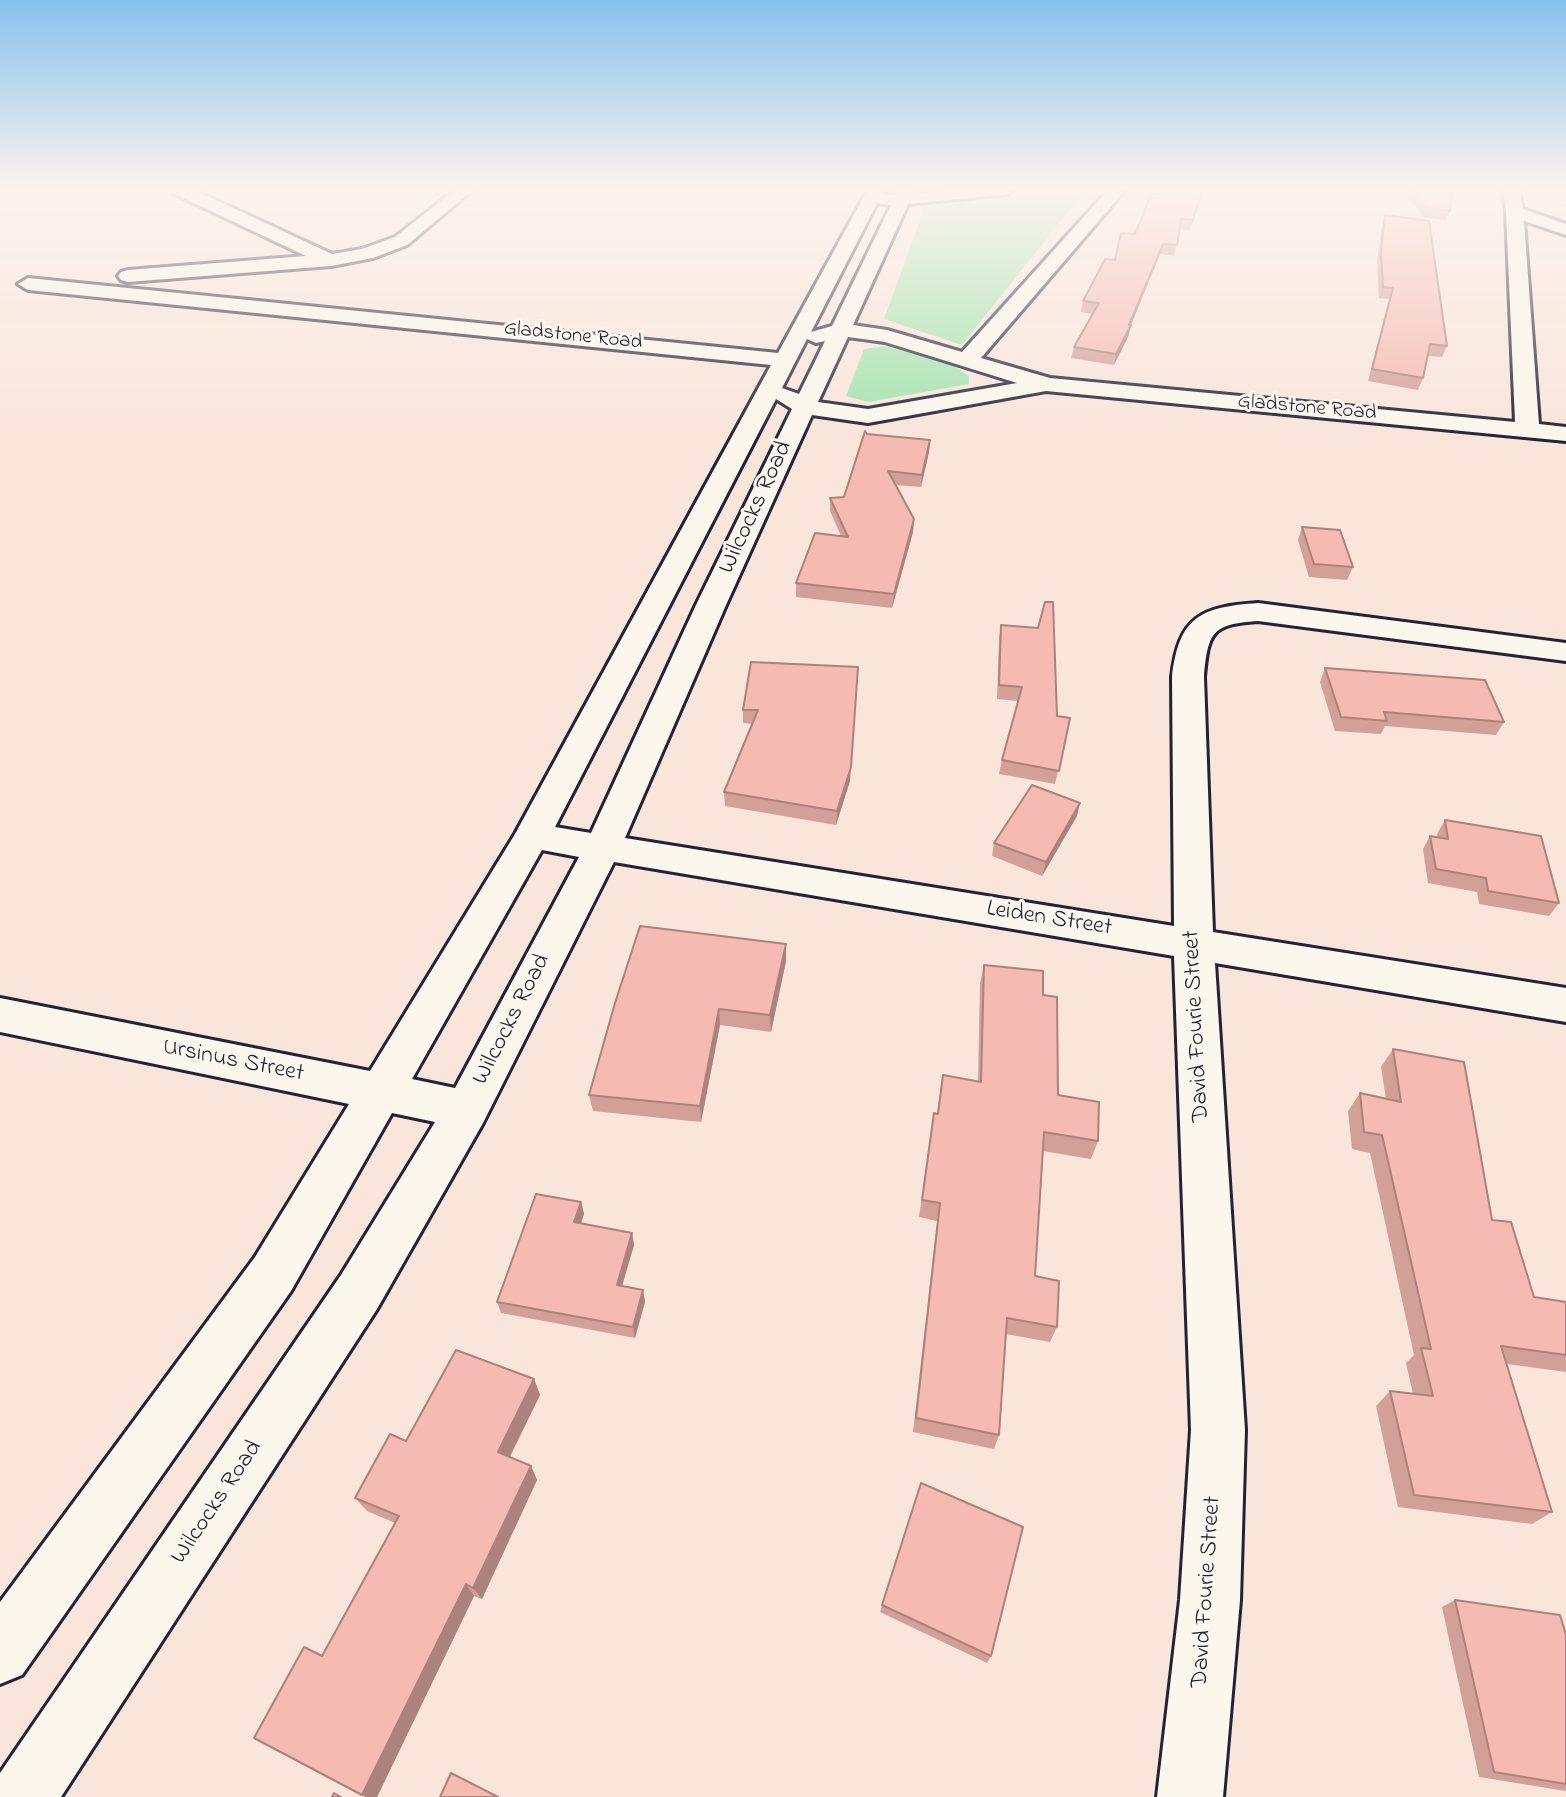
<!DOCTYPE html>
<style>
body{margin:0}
canvas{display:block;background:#f9e5da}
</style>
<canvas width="1566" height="1797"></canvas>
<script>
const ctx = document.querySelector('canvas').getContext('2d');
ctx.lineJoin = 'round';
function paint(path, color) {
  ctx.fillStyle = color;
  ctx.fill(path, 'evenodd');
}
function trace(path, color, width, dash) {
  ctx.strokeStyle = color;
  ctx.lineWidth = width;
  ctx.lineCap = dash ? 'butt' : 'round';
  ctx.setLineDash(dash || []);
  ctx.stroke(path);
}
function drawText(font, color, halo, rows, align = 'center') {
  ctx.font = font + ' "Indie Flower",sans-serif';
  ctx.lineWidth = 6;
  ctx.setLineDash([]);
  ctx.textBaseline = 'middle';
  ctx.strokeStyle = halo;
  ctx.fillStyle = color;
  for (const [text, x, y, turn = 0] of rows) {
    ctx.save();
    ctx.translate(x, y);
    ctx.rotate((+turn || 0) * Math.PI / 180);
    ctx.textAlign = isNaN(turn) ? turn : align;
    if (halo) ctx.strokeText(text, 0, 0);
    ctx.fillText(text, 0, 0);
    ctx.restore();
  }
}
const green = new Path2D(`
 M1053 189H1086L962 345 884 319 925 206Z
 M889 346 954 366 969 376V384L868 402 846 396 864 349Z`);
const minor = new Path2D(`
 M171 189H192L332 254 362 249 395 237 456 189H474L407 245 373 258 331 266 128 282 121 280 118 276 121 272 128 270 306 256 173 193Z
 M868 189H884L882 194 896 195 899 189H915L913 194 961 189H1015L1007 194 908 204 853 325 887 330 962 352 1109 189H1126L981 358 1050 378 1515 422 1506 212 1503 189H1519L1523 209 1566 224V235L1524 221 1539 424 1566 427V441L1046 391 868 423 812 415 726 605 625 838 1174 926 1172 677C1179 617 1200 607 1258 603L1566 643V661L1258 621C1212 624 1208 632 1204 677L1213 932 1566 988V1022L1215 963 1245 1430 1240 1600 1223 1797H1157L1180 1600 1191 1430 1174 956 614 862 483 1123 377 1309 61 1797H0V1773L341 1275 435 1122 392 1113 291 1291 22 1675 0 1684V1602L255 1257 349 1104 0 1032V998L370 1071 515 834 771 365 28 290 18 284 28 278 778 353ZM877 203 891 205 832 326 811 332ZM848 337 885 342 1017 383 868 409 818 402ZM807 339 816 343 825 341 799 394 782 388ZM776 399 792 409 696 605 591 833 555 827ZM542 850 579 857 455 1088 412 1079Z`);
const wall = new Path2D(`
 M1162 189H1203L1190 230 1179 229 1174 256 1160 254 1131 325 1128 337 1114 365 1071 358 1074 347 1093 314 1081 312 1083 301 1135 234 1159 198Z
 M1402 189H1452L1450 211 1446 220 1423 217Z
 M1385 215 1447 346 1442 357 1428 356 1423 378 1418 390 1368 381 1389 299 1379 298 1377 262 1382 226Z
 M867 434 930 440 929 452 921 487 895 485 914 519 913 532 892 608 796 597V583L841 536 830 511V498L844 497Z
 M1302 527 1353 567 1347 580 1309 577 1298 540Z
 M1001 625 1038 628 1057 716 1070 718 1055 784 999 774 1002 760 1018 701 997 699 999 638Z
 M751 662 850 781 836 825 725 806 724 792 752 724 743 723V710Z
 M1325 668 1504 722 1496 735 1385 726 1381 734 1335 731 1320 682Z
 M1077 816 1042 876 992 856 994 843Z
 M1445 820 1559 903 1549 916 1479 904 1477 892 1428 883 1423 849 1430 836 1438 837 1437 834Z
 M786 944V961L771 1032 720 1025 701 1122 593 1111 589 1095Z
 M984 965 1043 995 1058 1095 1098 1141 1091 1159 1043 1151 1035 1276 1057 1327 1050 1342 1006 1334 999 1435 994 1449 913 1432 937 1221 919 1217 931 1131 934 1113H937L943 1075 978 1081 980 984Z
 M1393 1049 1492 1220 1534 1297 1566 1302V1372L1507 1364 1552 1512 1532 1524 1398 1507 1376 1406 1390 1391 1413 1394 1406 1363 1414 1355 1370 1153 1352 1149 1348 1111 1360 1093 1386 1099 1381 1067Z
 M581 1202 584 1214 581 1224 632 1233 634 1245 622 1286 643 1290 645 1302 635 1338 501 1313 497 1302Z
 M534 1379 540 1395 510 1457 531 1466 537 1480 482 1599 474 1596 377 1797H366L362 1795 322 1656 395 1523 367 1511 355 1498 406 1441Z
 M1455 1600 1566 1635V1791L1479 1777 1442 1607Z
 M882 1605 991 1656 987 1663 880 1612Z`);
const shadedWall = new Path2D(`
 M1163 244 1160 254 1130 327 1131 325 1128 337 1114 365 1116 354Z
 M930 440 929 452 921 487 922 475Z
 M914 519 913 532 892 608 894 594Z
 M858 667 850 781 836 825 837 811Z
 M1080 803 1077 816 1042 876 1046 862Z
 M786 944V961L771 1032 770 1015Z
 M719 1009 720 1025 701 1122 700 1106Z
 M581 1202 584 1214 577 1234 574 1222Z
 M632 1233 634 1245 619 1296 617 1285Z
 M643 1290 645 1302 635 1338 633 1327Z
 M534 1379 540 1395 505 1466 498 1452Z
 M531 1466 537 1480 482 1599 473 1588Z
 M466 1584 474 1596 377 1797H366L362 1795Z`);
const building = new Path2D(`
 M1162 189H1203L1193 220 1181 219 1177 245 1163 244 1129 325H1131L1116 354 1074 347 1099 303 1083 301 1105 259 1115 260 1121 233 1135 234 1150 197 1159 198Z
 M1412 189H1452L1450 211 1427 208Z
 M1385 215 1429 221 1447 346 1430 344 1423 378 1372 369 1393 288 1383 287 1381 252Z
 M865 431 867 434 930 440 922 475 888 471 914 519 894 594 796 583 815 533 848 537 830 498 844 497Z
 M1302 527 1340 530 1353 567 1314 564Z
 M1045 602H1053L1057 716 1070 718 1059 771 1002 760 1022 687 999 685 1001 625 1038 628Z
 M751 662 858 667 851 767 837 811 724 792 758 710H743Z
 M1325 668 1485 680 1504 722 1384 712 1387 721 1341 717Z
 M1032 785 1080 803 1046 862 994 843Z
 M1445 820 1541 836 1559 903 1488 891 1486 878 1436 869 1430 836 1448 839Z
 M640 926 786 944 770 1015 719 1009 700 1106 589 1095 615 1003Z
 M984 965 1043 971V995L1057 997 1058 1095 1099 1102 1098 1141 1044 1132 1035 1276 1059 1281 1057 1327 1007 1318 999 1435 916 1418 940 1203 922 1200 934 1113 938 1114 943 1075 981 1082Z
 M1393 1049 1464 1062 1492 1220 1511 1222 1534 1297 1566 1302V1355L1501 1346 1552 1512 1414 1495 1390 1391 1433 1396 1421 1348 1431 1349 1382 1135 1364 1132 1360 1093 1401 1102Z
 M536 1194 581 1202 574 1222 632 1233 617 1285 643 1290 633 1327 497 1302Z
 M456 1350 534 1379 498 1452 531 1466 473 1588 466 1584 362 1795 254 1738 304 1647 322 1656 399 1516 355 1498 390 1434 406 1441Z
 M921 1483 1023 1527 991 1656 882 1605Z
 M1455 1600 1560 1615 1566 1635V1784L1494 1772Z
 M451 1773 498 1797H440Z
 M334 1793 341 1797H332Z`);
const farStreetnames = [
 ["Gladstone Road",573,337,6],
 ["Gladstone Road",1307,409,5]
];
const streetNames = [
 ["Wilcocks Road",757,508,-65],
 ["Leiden Street",1049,920,9],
 ["Wilcocks Road",513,1020,-63],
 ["David Fourie Street",1198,1026,-93],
 ["Ursinus Street",233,1062,11],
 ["Wilcocks Road",218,1503,-56],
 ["David Fourie Street",1208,1592,-86]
];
paint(green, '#a2e4ae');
trace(minor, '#22223b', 6);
paint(minor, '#fbf7ec');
paint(wall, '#d3a098');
paint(shadedWall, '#ac827c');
paint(building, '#f5bab1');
trace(building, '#ac827c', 2);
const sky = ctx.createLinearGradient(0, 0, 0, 440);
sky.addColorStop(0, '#87c2ee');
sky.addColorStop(0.43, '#fcf3ee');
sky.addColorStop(1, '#fcf3ee00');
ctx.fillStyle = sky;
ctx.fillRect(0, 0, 1566, 440);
drawText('21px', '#22223b', '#fbf7ec', farStreetnames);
drawText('24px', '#22223b', '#fbf7ec', streetNames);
</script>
